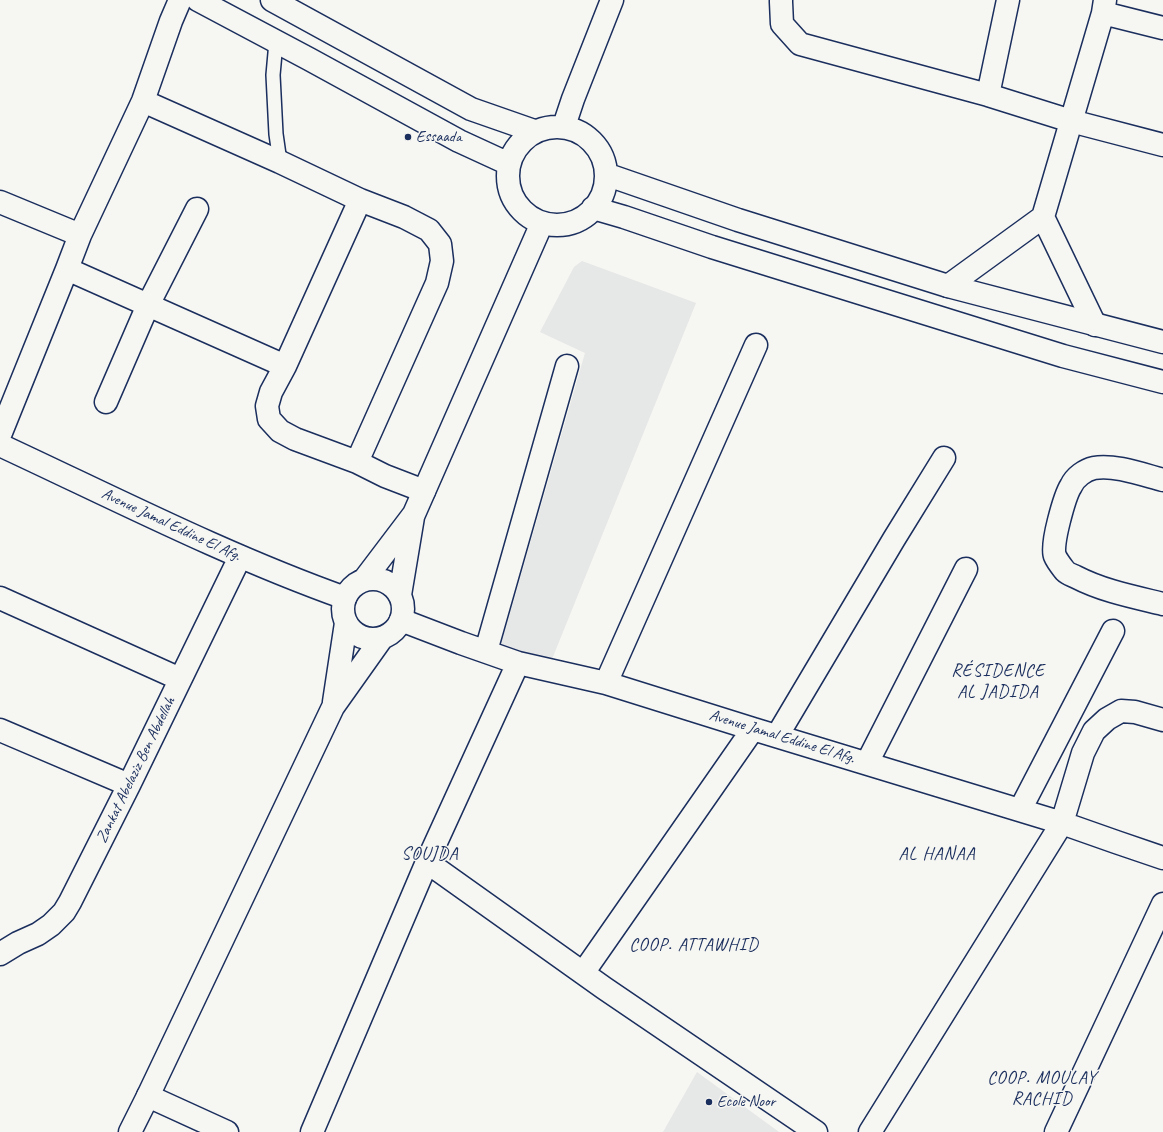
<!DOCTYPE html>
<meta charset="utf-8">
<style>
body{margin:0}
canvas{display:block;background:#f6f6f2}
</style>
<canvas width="1163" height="1132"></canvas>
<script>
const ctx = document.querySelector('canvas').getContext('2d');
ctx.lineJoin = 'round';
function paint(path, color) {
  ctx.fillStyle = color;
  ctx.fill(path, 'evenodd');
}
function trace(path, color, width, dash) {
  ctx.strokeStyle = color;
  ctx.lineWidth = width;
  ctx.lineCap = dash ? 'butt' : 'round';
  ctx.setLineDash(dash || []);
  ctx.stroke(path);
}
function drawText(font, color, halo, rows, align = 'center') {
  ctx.font = font + ' Caveat,sans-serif';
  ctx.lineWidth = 3;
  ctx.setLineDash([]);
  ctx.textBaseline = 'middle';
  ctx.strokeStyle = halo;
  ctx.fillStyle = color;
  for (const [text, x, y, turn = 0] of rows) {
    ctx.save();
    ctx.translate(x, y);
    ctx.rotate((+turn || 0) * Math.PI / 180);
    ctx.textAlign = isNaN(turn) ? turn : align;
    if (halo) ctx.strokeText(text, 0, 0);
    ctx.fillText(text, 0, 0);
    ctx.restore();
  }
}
const built = new Path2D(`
 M582 261 696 303 548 669 498 655 585 353 540 332 574 267Z
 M697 1072 779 1132H663Z`);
const lane = new Path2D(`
 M276 42 273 75 276 134 280 162`);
const street = new Path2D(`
 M781 0V2L782 24 800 44 988 95 1071 121 1163 145
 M1103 13 1163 28
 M988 95 1008 0
 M143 101 280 162 360 200 285 366 271 392 267 406 269 419 280 431 295 439 357 462 385 476 424 491
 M0 202 80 235
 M1043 217 1103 13 1105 0
 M67 269 285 366
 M948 286 1043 217 1095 325
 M106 402 148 305 197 209
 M0 435 67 269 80 235 143 101 171 21 180 0
 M0 445C114 498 227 556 345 598
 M357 462 437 283 442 261 440 244 429 230 404 217 360 200
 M1163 480C1144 475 1114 464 1094 468 1085 470 1075 477 1071 486 1065 495 1050 547 1055 556 1057 561 1062 567 1065 571 1068 574 1072 575 1076 577 1103 591 1134 597 1163 604
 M0 598 180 679
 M401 620 461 643 518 663 606 683 753 729 1062 823 1116 842 1163 858
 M486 651 567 366
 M606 683 756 345
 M0 730 129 785
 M777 736 894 539 944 458
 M867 763 966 569
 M1020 810 1113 631
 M427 862 604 988 816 1132
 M0 954 18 943 38 934 51 925 64 912 70 902 129 785 240 557
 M583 973 753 729
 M148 1096 227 1132
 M312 1132 427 862 518 663
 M870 1132 1062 823 1083 753 1094 731 1107 719 1121 711 1135 712 1163 720
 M1056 1132 1163 904`);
const secondary = new Path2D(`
 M198 0 309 59 459 141 509 164
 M272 0 471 109 534 131
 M564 126 573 99 612 0
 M508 176a49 49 0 1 1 98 0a49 49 0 1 1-98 0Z
 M608 175 738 220 948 286 1163 342
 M593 208 624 217 712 247 1063 356 1163 382
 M343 609a30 30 0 1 1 60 0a30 30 0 1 1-60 0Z
 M364 580 414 514 542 223
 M400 595 413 517
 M334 702 346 623
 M130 1132 148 1096 333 707 382 638`);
const markers = [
 [408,137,4,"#1b2f5e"],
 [709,1102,4,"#1b2f5e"]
];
const poiNames = [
 ["Essaada",416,137],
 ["Ecole Noor",717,1102]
];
const streetNames = [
 ["Avenue Jamal Eddine El Afg.",171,525,25],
 ["Avenue Jamal Eddine El Afg.",782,737,17],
 ["Zankat Abelaziz Ben Abdellah",136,770,-64]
];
const quarterNames = [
 ["RÉSIDENCE",998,671],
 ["AL JADIDA",998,692],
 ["SOUJDA",430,854],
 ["AL HANAA",937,854],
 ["COOP. ATTAWHID",694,945],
 ["COOP. MOULAY",1042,1078],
 ["RACHID",1042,1099]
];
paint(built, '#e6e7e7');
trace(lane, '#1b2f5e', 16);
trace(street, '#1b2f5e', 25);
trace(secondary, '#1b2f5e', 25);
trace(lane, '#f6f6f2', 13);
trace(street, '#f6f6f2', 22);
trace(secondary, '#f6f6f2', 22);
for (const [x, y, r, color] of markers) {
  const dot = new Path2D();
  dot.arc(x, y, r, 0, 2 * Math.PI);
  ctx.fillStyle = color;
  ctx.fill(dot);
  trace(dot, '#f6f6f2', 1.5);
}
drawText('16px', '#1b2f5e', '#f6f6f2', poiNames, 'left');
drawText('16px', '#1b2f5e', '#f6f6f2', streetNames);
ctx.letterSpacing = '1px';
drawText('18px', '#1b2f5e', '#f6f6f2', quarterNames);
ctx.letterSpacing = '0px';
</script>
